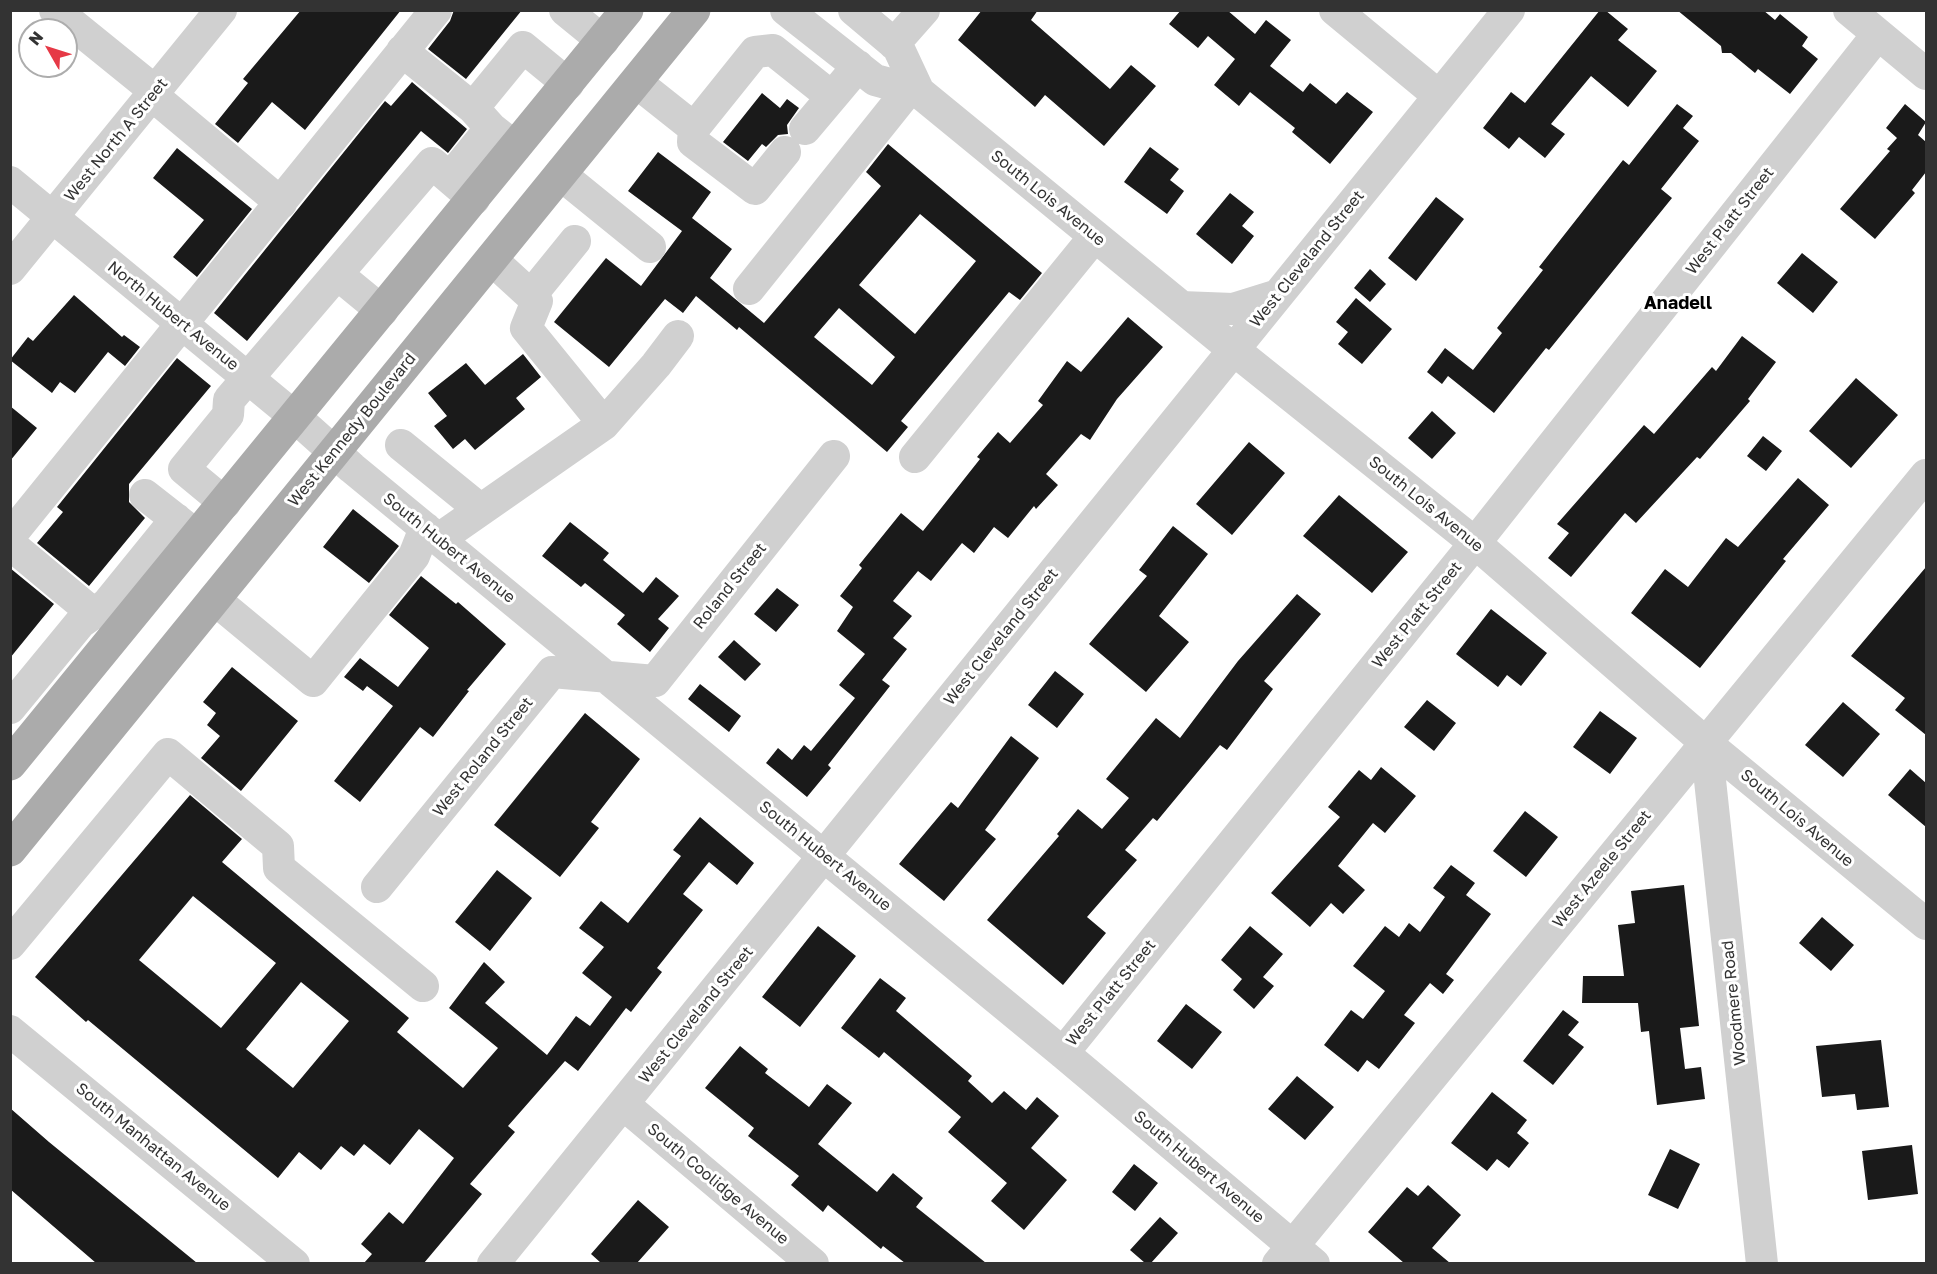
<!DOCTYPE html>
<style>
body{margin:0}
#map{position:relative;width:1937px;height:1274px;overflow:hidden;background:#fff;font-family:"Golos Text",sans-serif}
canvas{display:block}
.frame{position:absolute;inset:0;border:12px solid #333;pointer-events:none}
.north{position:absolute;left:18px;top:18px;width:60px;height:60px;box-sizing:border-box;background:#fff;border:2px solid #adadad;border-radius:50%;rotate:309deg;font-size:16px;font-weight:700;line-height:24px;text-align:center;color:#333}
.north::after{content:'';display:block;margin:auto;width:21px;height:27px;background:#e63946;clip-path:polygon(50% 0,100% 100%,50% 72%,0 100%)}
</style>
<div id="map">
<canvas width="1937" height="1274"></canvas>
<div class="frame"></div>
<div class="north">N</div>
</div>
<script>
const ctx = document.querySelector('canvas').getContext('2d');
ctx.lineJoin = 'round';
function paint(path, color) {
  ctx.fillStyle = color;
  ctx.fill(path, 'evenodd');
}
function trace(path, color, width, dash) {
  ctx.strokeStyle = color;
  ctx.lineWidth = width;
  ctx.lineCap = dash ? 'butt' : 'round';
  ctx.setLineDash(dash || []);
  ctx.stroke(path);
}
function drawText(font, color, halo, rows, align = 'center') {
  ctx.font = font + ' "Golos Text",sans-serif';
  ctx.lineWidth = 6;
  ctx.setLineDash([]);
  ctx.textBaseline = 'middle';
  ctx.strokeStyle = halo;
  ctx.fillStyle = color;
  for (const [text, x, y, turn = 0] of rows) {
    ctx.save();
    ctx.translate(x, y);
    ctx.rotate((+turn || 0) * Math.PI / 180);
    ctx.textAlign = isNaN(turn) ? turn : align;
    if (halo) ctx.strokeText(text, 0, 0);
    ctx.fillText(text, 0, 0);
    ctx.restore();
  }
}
const building = new Path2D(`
 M301 10H401L305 130 272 102 238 143 215 124 248 83 243 79Z
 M454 10H522L466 79 428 49 450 21Z
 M982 10H1038L1031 20 1110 89 1131 65 1156 86 1104 146 1045 95 1035 107 958 40Z
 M1181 10H1227L1255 34 1266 20 1291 40 1270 66 1303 92 1310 83 1336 104 1347 92 1373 112 1330 164 1292 132 1295 128 1250 92 1239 106 1214 85 1235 59 1208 36 1198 48 1169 24Z
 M1600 10H1605L1628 29 1618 40 1657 71 1628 107 1591 76 1551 124 1565 134 1545 158 1519 137 1509 149 1483 128 1511 92 1525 103Z
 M1677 10H1763L1775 20 1780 14 1808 37 1802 46 1818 59 1790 94 1758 69 1755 73 1731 53H1722L1721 46Z
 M412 82 467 129 448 153 421 131 247 341 214 313 385 101 391 106Z
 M762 93 780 108 787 99 799 108 787 125 788 134 778 135 766 147 762 144 748 161 723 142Z
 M1677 104 1693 116 1683 128 1699 141 1661 189 1672 198 1549 350 1546 348 1494 413 1448 376 1442 384 1427 372 1445 348 1473 370 1502 333 1497 328 1543 270 1539 267 1623 160 1629 165Z
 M1905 104 1926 122 1918 135 1926 142V172L1912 190 1915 193 1875 239 1840 209 1890 151 1887 149 1897 138 1886 128Z
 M888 144 1042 273 1020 300 1009 292 901 421 908 427 887 452 739 327 737 330 696 296 683 313 665 299 609 367 554 322 606 258 641 286 682 231 628 191 658 152 711 192 692 218 732 249 710 278 764 323 881 186 866 172ZM920 214 976 261 915 334 859 285ZM839 308 895 357 872 385 814 337Z
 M1150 147 1179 169 1170 180 1184 191 1167 214 1124 182Z
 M177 148 252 209 197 277 173 257 204 220 153 178Z
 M1230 193 1254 212 1242 226 1254 236 1232 264 1196 234Z
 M1436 197 1464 219 1416 281 1388 258Z
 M1802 253 1838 282 1813 313 1777 283Z
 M1370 269 1386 284 1370 302 1354 288Z
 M74 295 122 337 124 335 140 347 125 366 108 352 75 393 60 382 52 393 10 360 28 337 33 341Z
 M1356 298 1392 329 1362 364 1338 344 1348 332 1336 322Z
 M1128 317 1163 347 1117 399 1090 440 1081 434 1046 474 1058 485 1036 509 1034 506 1008 538 994 527 974 553 962 543 931 581 918 571 893 601 912 616 893 638 907 649 882 680 890 686 828 765 831 768 807 797 766 763 778 748 792 760 804 745 811 751 855 698 839 685 865 654 837 631 853 607 840 596 862 568 859 565 901 513 923 531 980 459 977 457 998 432 1010 443 1043 405 1038 401 1067 361 1081 372Z
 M1742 336 1776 362 1748 399 1750 401 1700 459 1697 457 1636 523 1625 513 1571 577 1548 558 1569 533 1557 524 1644 425 1654 434 1712 367 1716 371Z
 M523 354 541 377 516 398 525 409 475 450 465 439 453 449 434 426 447 416 428 393 466 363 485 385Z
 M177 358 211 386 129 484V502L145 518 89 586 37 543 63 512 57 507Z
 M1856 378 1898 415 1851 468 1809 431Z
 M10 406 37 428 10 461Z
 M1432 411 1456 433 1432 459 1408 438Z
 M1763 436 1782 451 1766 471 1747 456Z
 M1249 442 1285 473 1232 535 1196 504Z
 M1798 478 1829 505 1783 559 1786 561 1700 668 1631 613 1665 569 1688 587 1726 538 1738 547Z
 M1339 495 1408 552 1372 593 1303 536Z
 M353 509 399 546 369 583 323 547Z
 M570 522 609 553 603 560 643 593 656 577 679 596 658 619 669 628 650 652 617 624 625 615 585 583 581 587 542 556Z
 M1173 526 1208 554 1159 616 1189 642 1146 692 1089 644 1147 576 1139 570Z
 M1926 567V735L1895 710 1905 698 1851 656Z
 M10 568 54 604 10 658Z
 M421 576 456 604 458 602 506 644 467 690 469 691 433 737 420 727 360 802 334 781 393 706 367 686 363 691 344 677 360 658 398 687 429 648 389 615Z
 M777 588 799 605 776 632 754 614Z
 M1297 594 1321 614 1264 681 1273 689 1227 750 1220 745 1157 821 1153 818 1125 850 1137 860 1087 917 1106 933 1063 985 987 920 1059 836 1057 834 1078 809 1102 829 1129 798 1106 779 1156 718 1180 738 1238 661Z
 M1491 609 1547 653 1521 686 1507 675 1498 687 1456 654Z
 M734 640 761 664 745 681 718 657Z
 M232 667 298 721 241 791 201 758 220 736 207 725 216 713 203 702Z
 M1055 671 1084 694 1057 728 1028 705Z
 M700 684 741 716 729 732 688 699Z
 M1427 700 1456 723 1434 751 1404 727Z
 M1843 702 1880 734 1843 777 1805 745Z
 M1600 711 1637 738 1610 774 1573 747Z
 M585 713 640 759 591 822 599 828 560 877 494 825Z
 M1011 736 1039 758 985 830 996 839 944 901 899 864 951 802 958 808Z
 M1381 767 1416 796 1385 833 1373 823 1338 866 1365 890 1343 914 1331 903 1310 927 1271 893 1340 817 1328 807 1359 770 1371 780Z
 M1910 769 1926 783V827L1888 795Z
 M190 795 242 839 222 862 409 1018 397 1032 463 1088 498 1048 449 1008 484 962 505 982 485 1003 547 1055 576 1016 590 1026 612 997 582 973 604 947 579 928 601 901 628 923 681 856 673 850 700 817 754 863 737 885 709 862 683 894 703 910 657 968 662 972 631 1012 626 1008 578 1071 565 1061 508 1126 515 1132 470 1184 482 1194 424 1263H364L372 1254 361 1244 389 1212 403 1224 454 1158 419 1129 390 1165 364 1144 354 1156 341 1146 321 1170 299 1152 278 1178 88 1020 86 1022 35 977ZM193 896 276 963 221 1028 139 960ZM301 982 349 1021 293 1088 246 1049Z
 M1525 811 1558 837 1526 877 1493 851Z
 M1451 865 1475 883 1466 895 1491 914 1446 974 1454 980 1443 994 1430 983 1404 1015 1415 1023 1379 1069 1367 1060 1358 1072 1324 1045 1351 1010 1363 1019 1385 991 1353 966 1385 926 1399 937 1409 923 1420 932 1445 897 1433 888Z
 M497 870 532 898 490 951 455 922Z
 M1684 885 1699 1026 1680 1028 1685 1069 1701 1067 1705 1099 1657 1105 1649 1031 1641 1032 1638 1003H1582L1583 976H1624L1618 925 1635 923 1631 891Z
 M1822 917 1854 945 1831 971 1799 943Z
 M818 926 856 956 800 1027 762 997Z
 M1250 926 1283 954 1263 977 1274 986 1254 1009 1233 990 1242 979 1221 960Z
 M880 978 906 998 896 1011 972 1076 968 1081 992 1103 1004 1091 1026 1110 1037 1097 1059 1116 1031 1148 1067 1180 1024 1230 991 1201 1007 1183 948 1132 961 1117 884 1052 879 1058 841 1028Z
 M1186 1004 1222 1032 1192 1069 1157 1041Z
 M1563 1010 1579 1022 1568 1035 1584 1047 1553 1085 1523 1061Z
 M1881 1040 1889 1107 1857 1110 1855 1094 1822 1097 1816 1046Z
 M740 1046 768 1069 765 1073 809 1107 827 1084 852 1103 818 1144 877 1192 893 1173 923 1198 916 1207 986 1263H905L883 1246 881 1249 828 1205 823 1212 791 1185 799 1176 748 1136 754 1128 705 1088Z
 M1297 1076 1334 1107 1305 1140 1268 1109Z
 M1492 1092 1527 1120 1517 1133 1529 1143 1509 1168 1497 1159 1487 1171 1451 1143Z
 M10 1108 49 1142 197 1263H96L10 1189Z
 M1912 1145 1918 1194 1868 1200 1862 1151Z
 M1670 1149 1700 1164 1678 1209 1648 1195Z
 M1134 1164 1158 1183 1135 1211 1112 1192Z
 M1428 1185 1461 1215 1432 1248 1450 1263H1404L1368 1232 1407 1187 1418 1196Z
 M638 1200 669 1227 637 1263H601L591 1254Z
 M1160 1217 1178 1233 1151 1263H1145L1130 1250Z`);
const minor = new Path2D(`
 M55 10 155 91
 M565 10 603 41
 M786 10 875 80 919 92 1234 350 1475 543 1706 743 1926 924
 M854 10 898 47 919 92
 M1335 10 1439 96
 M1849 10 1926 74
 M894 44 924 10
 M402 51 473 108 491 128 515 147
 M636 82 694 128 755 52 773 50 832 97 858 66
 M152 95 281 203
 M473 108 523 47 568 84
 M694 128 693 142 755 189 785 152
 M805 129 832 97
 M560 174 650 247
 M450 178 491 128
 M10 182 295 417 352 468 1063 1053 1314 1264
 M491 259 537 301 526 328 604 424 656 365 678 336
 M10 269 221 10
 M337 274 382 311
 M749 289 909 89
 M532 294 575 241
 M1181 307 1233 309 1278 295
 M401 445 481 510
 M915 457 1095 236
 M145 495 191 531
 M225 503 184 469 228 415 229 400 432 163 474 199
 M10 536 436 10
 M439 539 604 424
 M10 544 94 614
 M214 599 313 681 414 556 425 528
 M10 708 80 623 107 604 176 519
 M1706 743 1762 1264
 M377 887 552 672 655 681 834 456
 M10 944 168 754 278 846 279 868 423 986
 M10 1031 294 1264
 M1063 1053 1475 543 1878 34
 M623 1104 813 1264
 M493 1264 1509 10
 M1278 1264 1926 475`);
const major = new Path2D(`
 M10 764 627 10
 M10 850 694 10`);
const streetNames = [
 ["West North A Street",116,140,-51],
 ["South Lois Avenue",1048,198,39],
 ["West Platt Street",1730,221,-52],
 ["West Cleveland Street",1307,259,-51],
 ["North Hubert Avenue",173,316,39],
 ["West Kennedy Boulevard",352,430,-51],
 ["South Lois Avenue",1426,504,39],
 ["South Hubert Avenue",449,548,39],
 ["Roland Street",730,586,-51],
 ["West Platt Street",1417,615,-51],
 ["West Cleveland Street",1001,637,-51],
 ["West Roland Street",483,757,-51],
 ["South Lois Avenue",1797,818,40],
 ["South Hubert Avenue",825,856,39],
 ["West Azeele Street",1602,869,-51],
 ["West Platt Street",1111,993,-51],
 ["Woodmere Road",1734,1003,-96],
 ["West Cleveland Street",696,1015,-51],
 ["South Manhattan Avenue",153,1147,39],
 ["South Hubert Avenue",1199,1167,40],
 ["South Coolidge Avenue",718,1184,40]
];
const neighbourhoodNames = [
 ["Anadell",1678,303]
];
paint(building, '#1a1a1a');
trace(minor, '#d0d0d0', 32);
trace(major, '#ababab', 33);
drawText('16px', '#333', '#fff', streetNames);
drawText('bold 18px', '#000', '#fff', neighbourhoodNames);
</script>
